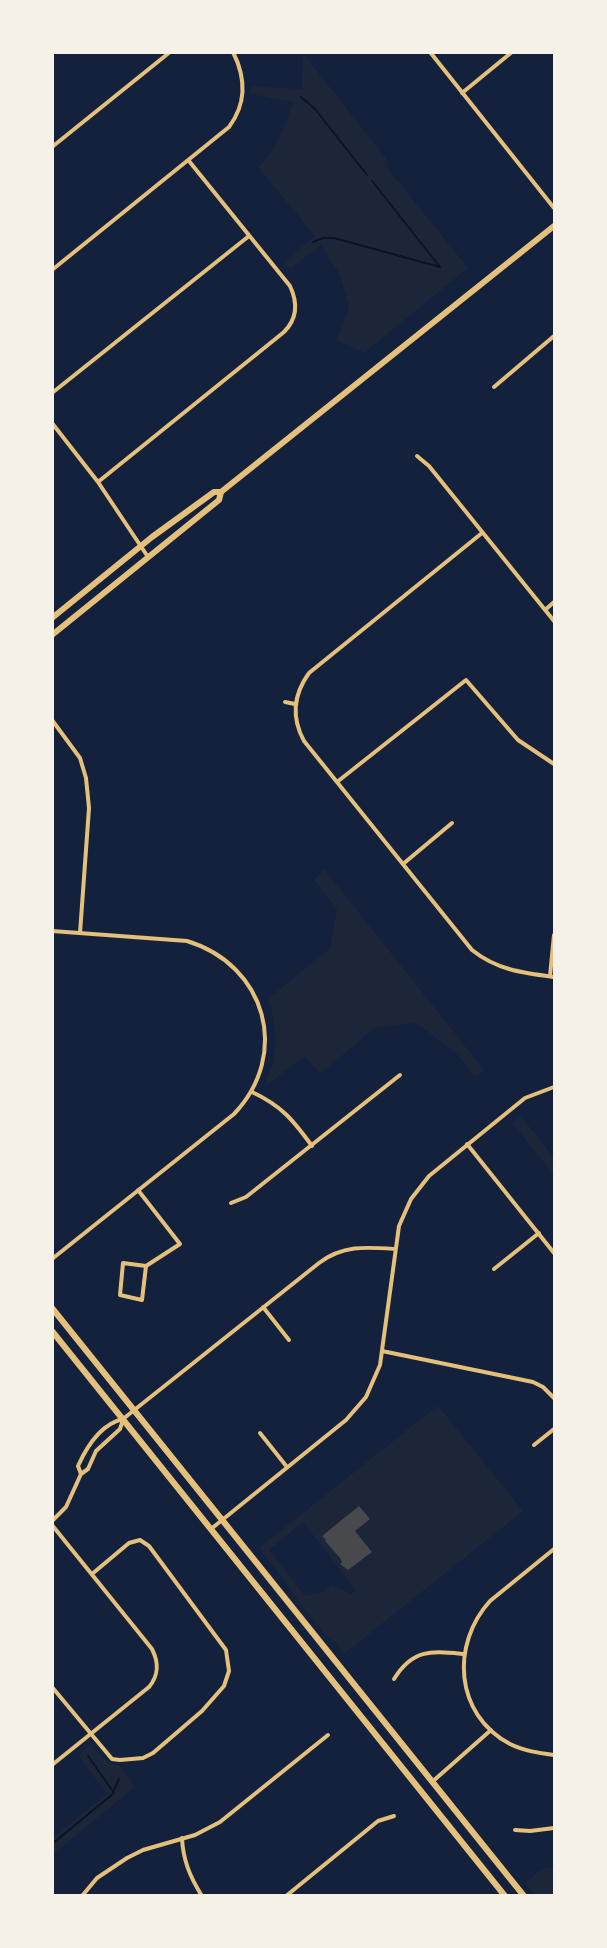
<!DOCTYPE html>
<style>
body{margin:0}
#map{position:relative;width:607px;height:1948px;overflow:hidden;background:#14213d;font-family:"Golos Text",sans-serif}
canvas{display:block}
.frame{position:absolute;inset:0;border:54px solid #f6f1e7;pointer-events:none}
</style>
<div id="map">
<canvas width="607" height="1948"></canvas>
<div class="frame"></div>
</div>
<script>
const ctx = document.querySelector('canvas').getContext('2d');
ctx.lineJoin = 'round';
function paint(path, color) {
  ctx.fillStyle = color;
  ctx.fill(path, 'evenodd');
}
function trace(path, color, width, dash) {
  ctx.strokeStyle = color;
  ctx.lineWidth = width;
  ctx.lineCap = dash ? 'butt' : 'round';
  ctx.setLineDash(dash || []);
  ctx.stroke(path);
}
const green = new Path2D(`
 M303 53 388 161 385 165 468 268 364 353 337 340 349 307 340 275 321 245 290 269 284 262 315 236 258 167C277 151 285 125 293 102L251 94V86L302 89Z
 M324 869 484 1070 475 1077 455 1052 416 1023 375 1028 320 1074 305 1056 266 1085C267 1077 271 1070 273 1062 277 1041 275 1018 268 999L330 948 337 909 314 880Z
 M521 1116 554 1158V1175L512 1123Z
 M436 1407H439L523 1511 344 1654 335 1642 326 1636 289 1589 284 1580 259 1548ZM359 1507 355 1531 371 1552 348 1570 340 1564 342 1562 329 1544 325 1542 326 1540 323 1535ZM303 1522 356 1590 352 1594 331 1585 323 1592 305 1596 269 1550Z
 M90 1745 108 1763 119 1765 135 1787 53 1854V1837L107 1794 78 1755Z
 M554 1867V1895H535L527 1886V1881L542 1869Z`);
const stream = new Path2D(`
 M301 97 315 109 367 175
 M313 242 323 238H334L440 267 372 181
 M114 1790 119 1779
 M52 1844 114 1793 88 1756`);
const building = new Path2D(`
 M359 1506 370 1519 355 1531 372 1552 348 1570 340 1564 342 1562 340 1558 325 1541 326 1540 322 1536Z`);
const minor = new Path2D(`
 M430 52 554 208
 M462 93 512 52
 M52 147 170 52
 M52 270 229 127C247 103 246 78 233 52
 M494 387 554 336
 M52 393 249 236
 M52 423 98 482 148 557
 M417 456 429 466 554 621
 M98 482 284 332C297 319 298 303 290 286L189 161
 M482 533 309 673C293 695 291 717 304 741L472 950C497 970 523 973 554 977
 M545 610 554 602
 M285 702 295 704
 M52 720 80 758 86 778 89 808 80 933
 M337 782 466 680 518 740 554 764
 M403 864 452 823
 M52 931 187 941C266 965 291 1054 234 1114L52 1259
 M550 976 554 935
 M252 1092C282 1106 293 1120 312 1146
 M467 1144 554 1253
 M138 1190 180 1244 146 1266 123 1263 120 1295 142 1300 146 1266
 M231 1203 246 1197 400 1075
 M494 1269 539 1233
 M263 1307 289 1340
 M382 1351 533 1382 543 1387 554 1398
 M260 1433 287 1467
 M534 1445 554 1429
 M81 1474 78 1466C87 1446 101 1424 123 1419L319 1263C343 1245 366 1247 395 1249
 M52 1521 66 1507 81 1474 88 1469 96 1451 120 1429 123 1420
 M52 1525 152 1649C159 1663 159 1675 149 1687L52 1765
 M211 1529 346 1420 366 1397 380 1365 399 1226 411 1199 429 1176 525 1098 554 1087
 M554 1549 490 1601C451 1644 454 1714 510 1744 524 1751 539 1753 554 1755
 M394 1679C413 1648 432 1651 464 1654
 M52 1687 112 1759 120 1760 143 1758 153 1753 202 1711 224 1686 229 1671 226 1650 149 1546 140 1540 129 1543 92 1574
 M432 1782 491 1730
 M515 1830 530 1831 554 1828
 M182 1838C183 1860 190 1877 202 1896
 M82 1896 97 1878 127 1858 143 1850 195 1835 220 1822 328 1735
 M286 1896 378 1821 394 1816`);
const primary = new Path2D(`
 M52 618 152 537 214 492H221L554 226
 M52 635 219 500 221 492
 M52 1308 524 1896
 M52 1331 505 1896`);
paint(green, '#1d2539');
trace(stream, '#0b132b', 2);
paint(building, '#48494c');
trace(minor, '#e5c07b', 4);
trace(primary, '#e5c07b', 6);
</script>
